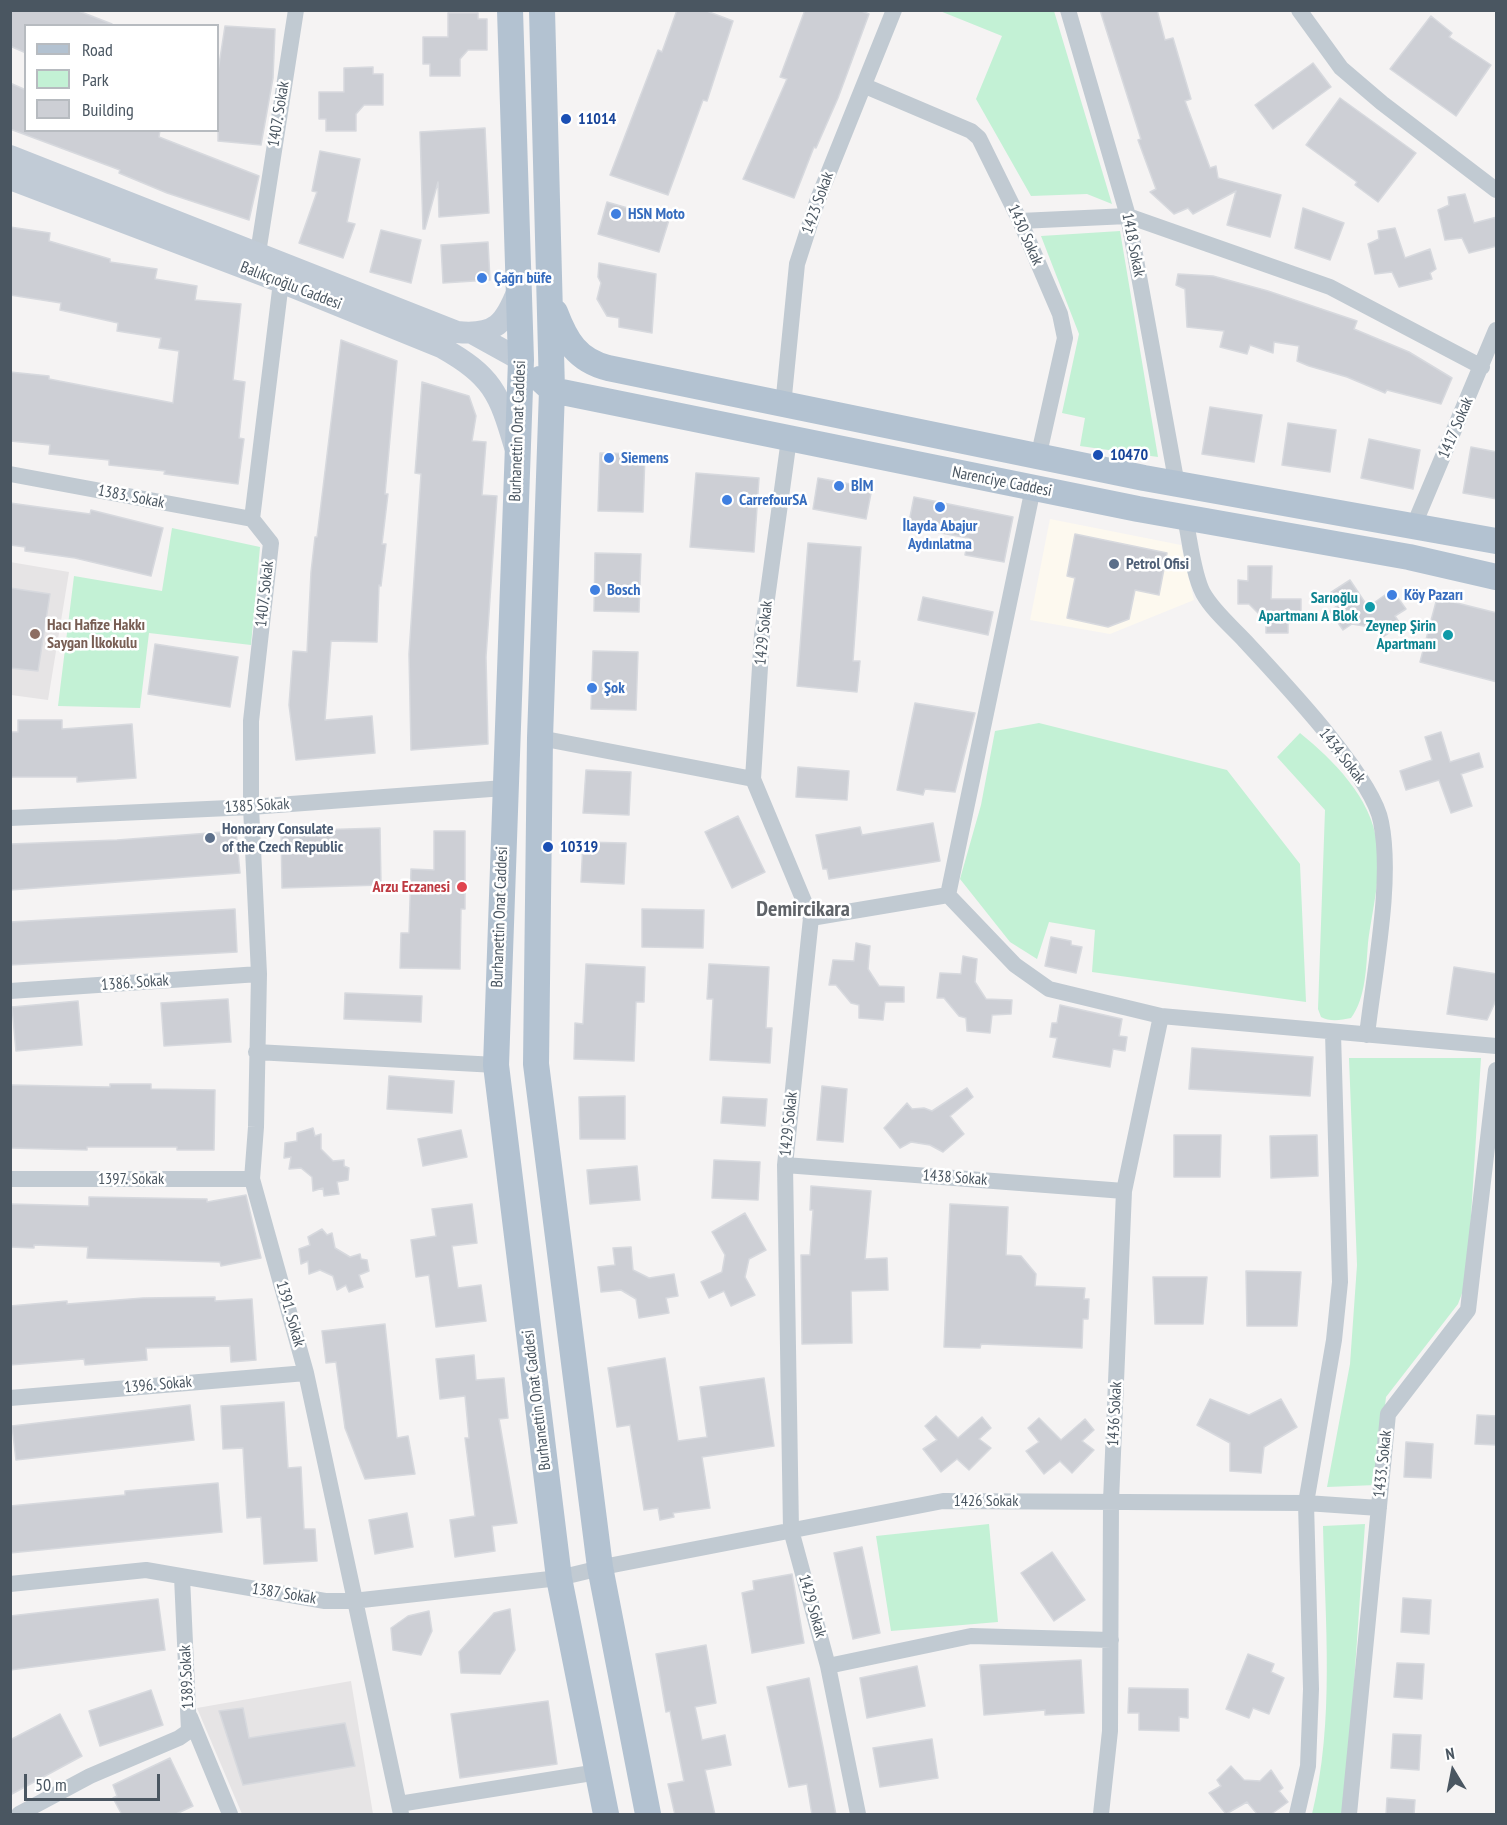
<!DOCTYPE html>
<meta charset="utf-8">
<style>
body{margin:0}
#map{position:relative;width:1507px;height:1825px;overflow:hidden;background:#f5f3f3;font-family:"PT Sans Narrow",sans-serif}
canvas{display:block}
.frame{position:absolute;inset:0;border:12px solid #4a5661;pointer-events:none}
.legend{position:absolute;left:24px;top:24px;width:195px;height:108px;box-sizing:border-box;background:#fff;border:2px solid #b7bbc0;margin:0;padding:8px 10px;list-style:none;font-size:18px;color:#4a5661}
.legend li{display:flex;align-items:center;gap:12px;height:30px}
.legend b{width:30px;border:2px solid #b7bbc0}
.north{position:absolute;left:1423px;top:1741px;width:60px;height:60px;-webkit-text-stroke:4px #fff;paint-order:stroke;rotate:350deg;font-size:16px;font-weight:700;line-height:24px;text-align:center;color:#4a5661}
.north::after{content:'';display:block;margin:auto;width:21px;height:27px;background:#4a5661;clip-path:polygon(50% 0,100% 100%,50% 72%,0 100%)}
.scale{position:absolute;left:24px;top:1774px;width:136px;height:27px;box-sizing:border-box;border:3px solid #4a5661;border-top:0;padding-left:8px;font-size:18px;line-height:21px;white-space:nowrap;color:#4a5661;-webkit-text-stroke:4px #fff;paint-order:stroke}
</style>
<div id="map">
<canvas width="1507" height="1825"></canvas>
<div class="frame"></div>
<ul class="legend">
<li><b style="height:8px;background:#b3c2d1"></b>Road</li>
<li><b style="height:16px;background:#c3f1d5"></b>Park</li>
<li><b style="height:16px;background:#cdcfd5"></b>Building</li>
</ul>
<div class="north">N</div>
<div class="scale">50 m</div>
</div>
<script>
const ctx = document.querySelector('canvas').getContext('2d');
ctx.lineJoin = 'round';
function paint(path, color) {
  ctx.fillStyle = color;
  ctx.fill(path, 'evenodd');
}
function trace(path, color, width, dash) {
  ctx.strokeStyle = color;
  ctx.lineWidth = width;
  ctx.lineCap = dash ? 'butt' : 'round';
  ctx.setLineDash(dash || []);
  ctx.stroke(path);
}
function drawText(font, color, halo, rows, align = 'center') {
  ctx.font = font + ' "PT Sans Narrow",sans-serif';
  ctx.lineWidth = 5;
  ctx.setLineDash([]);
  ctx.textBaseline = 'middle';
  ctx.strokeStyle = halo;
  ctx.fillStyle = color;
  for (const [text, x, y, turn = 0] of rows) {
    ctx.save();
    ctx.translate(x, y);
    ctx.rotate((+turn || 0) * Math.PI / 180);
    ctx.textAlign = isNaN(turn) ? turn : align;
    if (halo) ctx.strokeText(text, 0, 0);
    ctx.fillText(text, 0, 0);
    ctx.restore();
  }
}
const commercial = new Path2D(`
 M1050 519 1181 545 1194 600 1110 634 1030 620Z`);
const education = new Path2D(`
 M10 562 69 572 48 700 11 695Z
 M351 1681 373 1814H242L197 1708Z`);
const green = new Path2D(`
 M940 11H1054L1112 204 1087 194 1031 196 976 99 1002 36Z
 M1120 231 1158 457 1080 446 1085 418 1062 413 1079 334 1041 236Z
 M172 528 260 547 251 645 149 633 140 708 58 706 74 576 162 591Z
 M1039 723 1227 770 1300 864 1306 1002 1092 972 1095 930 1049 922 1037 959 1010 942 960 879 981 805 995 731Z
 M1300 733C1333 760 1371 797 1377 843 1382 874 1372 911 1368 943 1366 967 1366 998 1351 1018 1341 1020 1330 1022 1321 1017L1318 1009 1325 810 1277 757Z
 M1349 1058H1481L1467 1280 1458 1304 1386 1397 1376 1485 1327 1487 1350 1364 1357 1265Z
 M989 1524 998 1622 891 1631 876 1536Z
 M1365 1524 1345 1814H1312C1335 1722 1325 1621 1323 1526Z`);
const building = new Path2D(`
 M10 10H76L112 24 26 26V53L10 46Z
 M677 10H704L733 21 707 101 703 100 668 195 610 175 658 50 662 52Z
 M805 10H859L869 14 838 98 816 148 814 147 794 198 743 179 787 79 780 77Z
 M1100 10H1157L1165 40 1173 38 1191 99 1185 101 1210 168 1216 166 1218 178 1281 195 1270 237 1227 225 1236 191 1193 214 1188 208 1174 214 1150 192 1156 189 1138 140 1141 139Z
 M448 13H478V19H487V50H468L460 59V76H430V64H423V37H448Z
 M1431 16 1452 33 1449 37 1491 65 1456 116 1390 69Z
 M225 26 275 29 273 78 261 145 218 141V71Z
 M1313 63 1331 87 1273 129 1255 105Z
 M373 67V74H383V105H364L356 114V131H326V119H319V92H344V68Z
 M10 83 26 90V130H160L159 137 259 176 249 220 167 193 119 173 120 170 10 129Z
 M1340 98 1416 153 1378 202 1355 185 1357 182 1306 145Z
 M485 128 489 213 439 217 438 182 425 229H423L420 132Z
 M320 151 360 159 347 222 355 224 343 258 299 243 317 192 312 191Z
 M1465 194 1474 223 1497 217V246L1469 253 1462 238 1445 240 1438 210 1449 205 1448 197Z
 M607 202 669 220 659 252 598 234Z
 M1303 208 1344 223 1330 260 1295 248Z
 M10 227 50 233 49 241 110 259V262L157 269 155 279 197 286 195 300 241 304 233 380 245 382 239 438 244 439 238 484 164 474 165 471 109 465V460L49 454 50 445 10 441V372L49 376V379L173 403 179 351 159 348 161 338 117 331 118 323 60 310 61 303 10 295Z
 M1395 228 1405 258 1430 249 1436 269 1430 273 1432 279 1399 287 1392 272 1375 274 1368 244 1379 239 1378 231Z
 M381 230 421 240 411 283 370 272Z
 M488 242 490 280 443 283 441 245Z
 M599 263 656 274 652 333 619 327V318L607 316 597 299 601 283 598 277Z
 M1178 274 1213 276 1268 291 1357 321 1354 329 1409 352 1452 378 1441 404 1387 390 1385 393 1347 377 1309 366 1297 361 1299 346 1274 342 1273 353 1250 345 1247 354 1220 347 1224 331 1187 327 1185 289 1176 285Z
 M341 340 397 361 385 494H388L382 544H386L381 586 379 585 377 642 331 641 325 720 372 716 375 753 296 760 289 705 293 651 307 652 311 572 315 537H317Z
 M422 382 469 396 476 416 472 441 486 442 482 495 497 496 486 657 488 744 411 750 409 654 421 474 415 473Z
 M1210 407 1262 415 1254 462 1202 454Z
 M1288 423 1336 430 1330 472 1282 465Z
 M1369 439 1420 450 1413 489 1361 478Z
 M1471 447 1497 452V499L1463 493Z
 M600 453 645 454 643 512 598 511Z
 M696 473 759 478 754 552 690 547Z
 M818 478 872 488 866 519 813 509Z
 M914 497 1013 517 1004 562 965 555 968 538 908 527Z
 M10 503 90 514 91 510 163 528 151 576 75 558 25 551V547L10 545Z
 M1075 534 1167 553 1159 595 1135 590 1129 619 1108 627 1067 618 1075 578 1067 576Z
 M808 543 861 547 853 661H860L857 692 797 686Z
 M595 553 641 554 639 612 594 611Z
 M1248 566H1272L1271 599H1301V622L1288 623V633H1266V621L1249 604H1238V580L1248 581Z
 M1350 580 1368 607 1392 590 1406 609 1395 616 1401 625 1383 637 1376 628 1352 624 1343 630 1330 611 1338 605 1330 593Z
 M10 588 50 594 38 671 10 668Z
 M923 597 993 612 988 635 918 620Z
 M1437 598 1497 613V682L1420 662Z
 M155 644 238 657 230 707 148 694Z
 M593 651 638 652 636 710 591 709Z
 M915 703 975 713 955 792 925 789 923 795 897 790Z
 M18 720H62V729L132 724 136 778 77 782V777H10V732H18Z
 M1441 732 1450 762 1479 753 1483 767 1461 774 1472 806 1451 813 1439 780 1406 790 1400 771 1432 760 1425 737Z
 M798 767 849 771 847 800 796 797Z
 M586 770 631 772 629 815 583 813Z
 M738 816 765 872 732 888 705 832Z
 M933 823 940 861 829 879 827 869H823L816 835 860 827 862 835Z
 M380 828 381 885 282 888 281 831Z
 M236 831 240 873 10 890V844L117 840Z
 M434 831H465V909H461L460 969 400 968 401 933H409L411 869 434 870Z
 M583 842 626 843 624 884 581 882Z
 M235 909 237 952 10 965V922Z
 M642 909 704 910 703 948 642 947Z
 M1051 937 1071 941V945L1082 947 1076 973 1045 966Z
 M856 943 870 946 868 969 879 986 904 987V1002H885L883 1020 859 1018V1005L851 1003 836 985H829L833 960 854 961Z
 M963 956 977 959 975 982 986 999 1012 1000 1011 1014 992 1015 990 1033 967 1031 966 1018 959 1016 944 998H937L940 973 961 974Z
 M586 964 645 967 644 1002H636L634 1061 574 1059 575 1023 583 1024Z
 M709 964 769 967 766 1028H772L770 1063 710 1060 713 999H707Z
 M1454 967 1497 974V998L1487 1020 1447 1014Z
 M345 993 422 996 421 1022 344 1019Z
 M228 999 231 1042 164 1046 161 1003Z
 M78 1001 82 1045 16 1051 12 1007Z
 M1060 1005 1122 1019 1119 1036 1127 1037 1125 1051 1113 1049 1110 1067 1053 1057 1057 1038 1050 1037 1052 1023H1057Z
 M1192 1048 1313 1057 1310 1096 1189 1089Z
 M389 1076 454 1081 452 1113 387 1109Z
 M110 1084H151V1089L215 1090 214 1150H177V1147H87V1150L10 1148V1085L110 1087Z
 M822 1086 847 1089 843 1142 817 1140Z
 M967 1088 973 1097 950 1116 964 1134 943 1152 930 1145 911 1142 900 1148 884 1128 907 1103 912 1109 924 1108 932 1111Z
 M625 1096V1139H580L579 1097Z
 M723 1097 767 1099 765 1126 721 1123Z
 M313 1128 315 1136 321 1134V1149L333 1161 344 1160V1166L349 1168 348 1180 337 1182 339 1194 324 1196 323 1188 313 1191 312 1177 301 1168 289 1169 291 1157 284 1158 285 1143 297 1141V1133Z
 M461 1130 467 1157 423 1166 418 1139Z
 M1174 1135H1221L1220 1177H1174Z
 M1317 1135 1318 1176 1271 1178 1270 1136Z
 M714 1160 760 1162 758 1200 712 1198Z
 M637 1166 640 1200 590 1204 587 1170Z
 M811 1186 871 1191 865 1259 887 1258 888 1290 851 1291 852 1343 802 1344 801 1255H810L813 1210H810Z
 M246 1195 261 1258 221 1266 220 1262 87 1258 88 1247 34 1245V1248L10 1247V1204L89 1206V1197L207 1199V1202Z
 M472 1204 477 1243 452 1246 458 1288 481 1285 486 1321 436 1327 429 1275 416 1277 411 1240 436 1236 432 1209Z
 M950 1204 1008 1207 1006 1255 1021 1256 1036 1274 1035 1286 1085 1288 1084 1299H1089L1088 1319H1083L1082 1348 981 1344 980 1348 944 1347Z
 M745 1213 766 1250 749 1259 745 1277 755 1295 731 1306 724 1291 709 1298 701 1282 722 1272 725 1255 712 1232Z
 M322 1229 327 1235 332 1233 335 1248 350 1257 360 1254 361 1259 367 1260 369 1271 359 1275 363 1287 349 1292 346 1285 337 1290 333 1276 320 1270 309 1274 308 1261 301 1264 299 1249 310 1245 308 1237Z
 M631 1247 633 1270 649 1278 674 1274 678 1296 666 1298 669 1313 639 1318 636 1299 621 1290 601 1292 598 1267 615 1265 613 1248Z
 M1246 1271 1301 1272 1297 1326H1247Z
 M1153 1277H1207L1203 1324H1155Z
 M215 1297V1301L252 1299 256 1360 231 1362 230 1346 146 1348 147 1360 85 1365 84 1359 10 1365V1306L67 1301V1304L143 1298Z
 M385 1324 397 1438 408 1436 415 1474 365 1479 345 1428 336 1362 326 1363 322 1331Z
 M474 1355 476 1380 504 1378 508 1418 499 1419 517 1523 492 1526 495 1551 455 1557 450 1520 475 1516 465 1438H469L465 1396 440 1399 436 1359Z
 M665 1358 678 1441 707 1437 700 1387 764 1378 774 1446 702 1457 710 1508 673 1513 674 1517 660 1520 658 1508 644 1510 630 1425 617 1427 608 1368Z
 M1210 1399 1249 1415 1281 1399 1297 1427 1264 1447 1261 1473 1230 1471V1443L1197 1425Z
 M284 1402 288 1468 301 1467 304 1529H315L317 1561 264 1564 261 1517 247 1518 243 1448 223 1449 221 1406Z
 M190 1405 194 1440 16 1460 12 1426Z
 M1477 1415 1497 1416V1445L1475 1444Z
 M936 1416 958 1438 982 1417 991 1428 979 1439 991 1448 969 1470 957 1459 941 1472 923 1449 937 1440 925 1426Z
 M1039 1418 1061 1440 1085 1419 1094 1430 1082 1441 1094 1450 1072 1473 1060 1461 1044 1474 1026 1451 1039 1442 1028 1428Z
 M1406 1442 1433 1444 1431 1478 1404 1477Z
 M218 1483 222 1532 10 1553V1506L125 1495V1491Z
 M407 1513 413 1547 375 1554 369 1520Z
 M862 1547 880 1633 853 1639 834 1553Z
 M1052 1552 1085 1600 1054 1621 1021 1573Z
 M792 1574 804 1643 752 1653 742 1593 754 1590 753 1581Z
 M1403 1598 1431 1600 1429 1634 1401 1632Z
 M158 1599 165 1650 10 1670V1616Z
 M510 1609 515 1650 500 1674 461 1673 459 1652 494 1613Z
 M429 1611 432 1631 421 1655 393 1650 391 1628 408 1616Z
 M706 1645 716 1703 695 1707 702 1740 725 1735 731 1765 705 1770 715 1815H675L668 1784 684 1781 670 1711 666 1712 656 1654Z
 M1248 1654 1274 1664 1271 1672 1284 1678 1269 1714 1253 1708 1249 1718 1226 1709Z
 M1081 1660 1084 1713 1045 1715V1710L984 1715 980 1665Z
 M1397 1663 1424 1664 1422 1699 1394 1697Z
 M917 1666 925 1706 867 1718 860 1678Z
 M809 1678 823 1747 836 1815H812L807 1784 789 1787 767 1687Z
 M1129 1688 1188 1689V1718L1179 1717V1731L1139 1730V1713H1128Z
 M151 1690 163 1725 100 1746 89 1711Z
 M548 1701 557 1764 460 1778 451 1714Z
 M243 1708 249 1738 345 1723 355 1766 243 1785 219 1711Z
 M60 1714 82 1756 10 1795V1740Z
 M1393 1734 1421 1735 1419 1770 1391 1768Z
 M932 1739 938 1778 880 1787 873 1748Z
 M170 1758 193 1806 174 1815H122L113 1798 117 1796 113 1785Z
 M1231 1766 1244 1780 1260 1781 1271 1770 1283 1788 1279 1791 1288 1802 1270 1815H1258L1247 1802 1226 1814 1209 1793 1221 1786 1217 1780Z
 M1387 1798 1415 1800 1414 1815H1386Z`);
const street = new Path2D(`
 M1068 10 1128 216 1177 485
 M1299 10 1341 68 1382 103 1496 190
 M865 86 971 131 979 138 1020 221 1060 314 1065 338 1038 458
 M1020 221 1128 216 1330 287 1482 367
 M258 253 296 10
 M281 282 252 519 271 543 251 721V807L259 974 256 1127 252 1179 306 1373 401 1814
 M783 406 797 264 818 199 894 10
 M789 439 762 635 753 779 811 918 785 1165 791 1530 828 1666 858 1814
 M10 474 252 519
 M1185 518C1190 540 1193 574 1203 593 1213 611 1232 627 1245 641 1279 678 1373 776 1381 822 1393 881 1374 973 1367 1035
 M1414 525 1496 330
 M540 738 753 779
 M10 818 251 807 504 788
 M948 895 1033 488
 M811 918 948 895 1015 965 1049 989 1161 1016 1496 1046
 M10 991 259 974
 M256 1052 496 1065
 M785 1165 1124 1191
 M10 1179H252
 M10 1398 306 1373
 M10 1584 146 1570 325 1601H353L559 1578 613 1565 943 1501 1306 1503 1379 1508
 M828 1666 971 1636 1111 1640
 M190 1717 230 1814
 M399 1804 598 1772
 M19 1814 90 1776 179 1738 189 1731 182 1577
 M1101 1814 1110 1731 1111 1501 1124 1191 1161 1016
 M1297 1814 1308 1766 1311 1689 1306 1503 1334 1340 1340 1282 1333 1033
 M1349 1814 1388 1414 1468 1310 1496 1070`);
const secondary = new Path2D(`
 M10 156 457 332C496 336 505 323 518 290
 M10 179 281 282 441 347C492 376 499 392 515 447
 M474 334 521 360`);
const primary = new Path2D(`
 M510 10 521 360 496 1065 559 1578 606 1814
 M542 10 552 390 540 738 536 1064 600 1567 648 1814
 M555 312C566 341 577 360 608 368L1144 478 1496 541
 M540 379 552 390 1138 509 1409 557 1496 577`);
const markers = [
 [566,119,6,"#1a4fb4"],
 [616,214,6,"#3f7fe0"],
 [482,278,6,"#3f7fe0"],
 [1098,455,6,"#1a4fb4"],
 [609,458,6,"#3f7fe0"],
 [839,486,6,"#3f7fe0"],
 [727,500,6,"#3f7fe0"],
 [940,507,6,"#3f7fe0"],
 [1114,564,6,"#5c6f8a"],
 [595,590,6,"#3f7fe0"],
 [1392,595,6,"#3f7fe0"],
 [1370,607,6,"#0f9aa8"],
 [35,634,6,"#8d6e63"],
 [1448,635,6,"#0f9aa8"],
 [592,688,6,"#3f7fe0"],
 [210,838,6,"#5c6f8a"],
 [548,847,6,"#1a4fb4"],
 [462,887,6,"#e0444e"]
];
const streetNames = [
 ["1407. Sokak",279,114,-81],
 ["1423 Sokak",818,203,-70],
 ["1430 Sokak",1025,235,66],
 ["1418 Sokak",1133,245,79],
 ["Balıkçıoğlu Caddesi",291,286,21],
 ["1417 Sokak",1456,428,-67],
 ["Burhanettin Onat Caddesi",518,431,-88],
 ["Narenciye Caddesi",1002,482,11],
 ["1383. Sokak",131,497,11],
 ["1407. Sokak",265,594,-84],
 ["1429 Sokak",764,633,-84],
 ["1434 Sokak",1342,756,52],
 ["1385 Sokak",257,806,-3],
 ["Burhanettin Onat Caddesi",500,917,-88],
 ["1386. Sokak",135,983,-4],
 ["1429 Sokak",789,1124,-84],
 ["1438 Sokak",955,1178,4],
 ["1397. Sokak",131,1179],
 ["1391. Sokak",290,1314,74],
 ["1396. Sokak",158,1385,-5],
 ["Burhanettin Onat Caddesi",537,1400,-97],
 ["1436 Sokak",1115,1414,-87],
 ["1433. Sokak",1383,1464,-84],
 ["1426 Sokak",986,1501],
 ["1387 Sokak",284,1594,9],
 ["1429 Sokak",812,1606,74],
 ["1389.Sokak",187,1677,-93]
];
const transitNames = [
 ["11014",578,119],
 ["10470",1110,455],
 ["10319",560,847]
];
const shopNames = [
 ["HSN Moto",628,214],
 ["Çağrı büfe",494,278],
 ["Siemens",621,458],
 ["BİM",851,486],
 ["CarrefourSA",739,500],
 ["İlayda Abajur",940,526,"center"],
 ["Aydınlatma",940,544,"center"],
 ["Bosch",607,590],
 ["Köy Pazarı",1404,595],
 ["Şok",604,688]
];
const serviceNames = [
 ["Petrol Ofisi",1126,564],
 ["Honorary Consulate",222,829],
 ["of the Czech Republic",222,847]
];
const cultureNames = [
 ["Sarıoğlu",1358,598],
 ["Apartmanı A Blok",1358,616],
 ["Zeynep Şirin",1436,626],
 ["Apartmanı",1436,644]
];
const educationNames = [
 ["Hacı Hafize Hakkı",47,625],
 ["Saygan İlkokulu",47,643]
];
const healthNames = [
 ["Arzu Eczanesi",450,887]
];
const districtNames = [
 ["Demircikara",803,910]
];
paint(commercial, '#fdf9ef');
paint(education, '#e6e4e5');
paint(green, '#c3f1d5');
paint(building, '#cdcfd5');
trace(building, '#d7d9de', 1.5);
trace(street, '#c1cad2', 16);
trace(secondary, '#c1cbd6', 22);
trace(primary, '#b3c2d1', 26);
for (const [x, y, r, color] of markers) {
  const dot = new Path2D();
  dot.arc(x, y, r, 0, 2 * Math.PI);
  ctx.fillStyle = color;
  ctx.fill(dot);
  trace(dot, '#fff', 2);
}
drawText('16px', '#4a5661', '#fff', streetNames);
drawText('bold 16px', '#164399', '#fff', transitNames, 'left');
drawText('bold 16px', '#366cbe', '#fff', shopNames, 'left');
drawText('bold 16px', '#4e5e75', '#fff', serviceNames, 'left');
drawText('bold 16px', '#0d838f', '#fff', cultureNames, 'right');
drawText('bold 16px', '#785e54', '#fff', educationNames, 'left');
drawText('bold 16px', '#be3a42', '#fff', healthNames, 'right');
drawText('bold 22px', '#5f6368', '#fff', districtNames);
</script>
